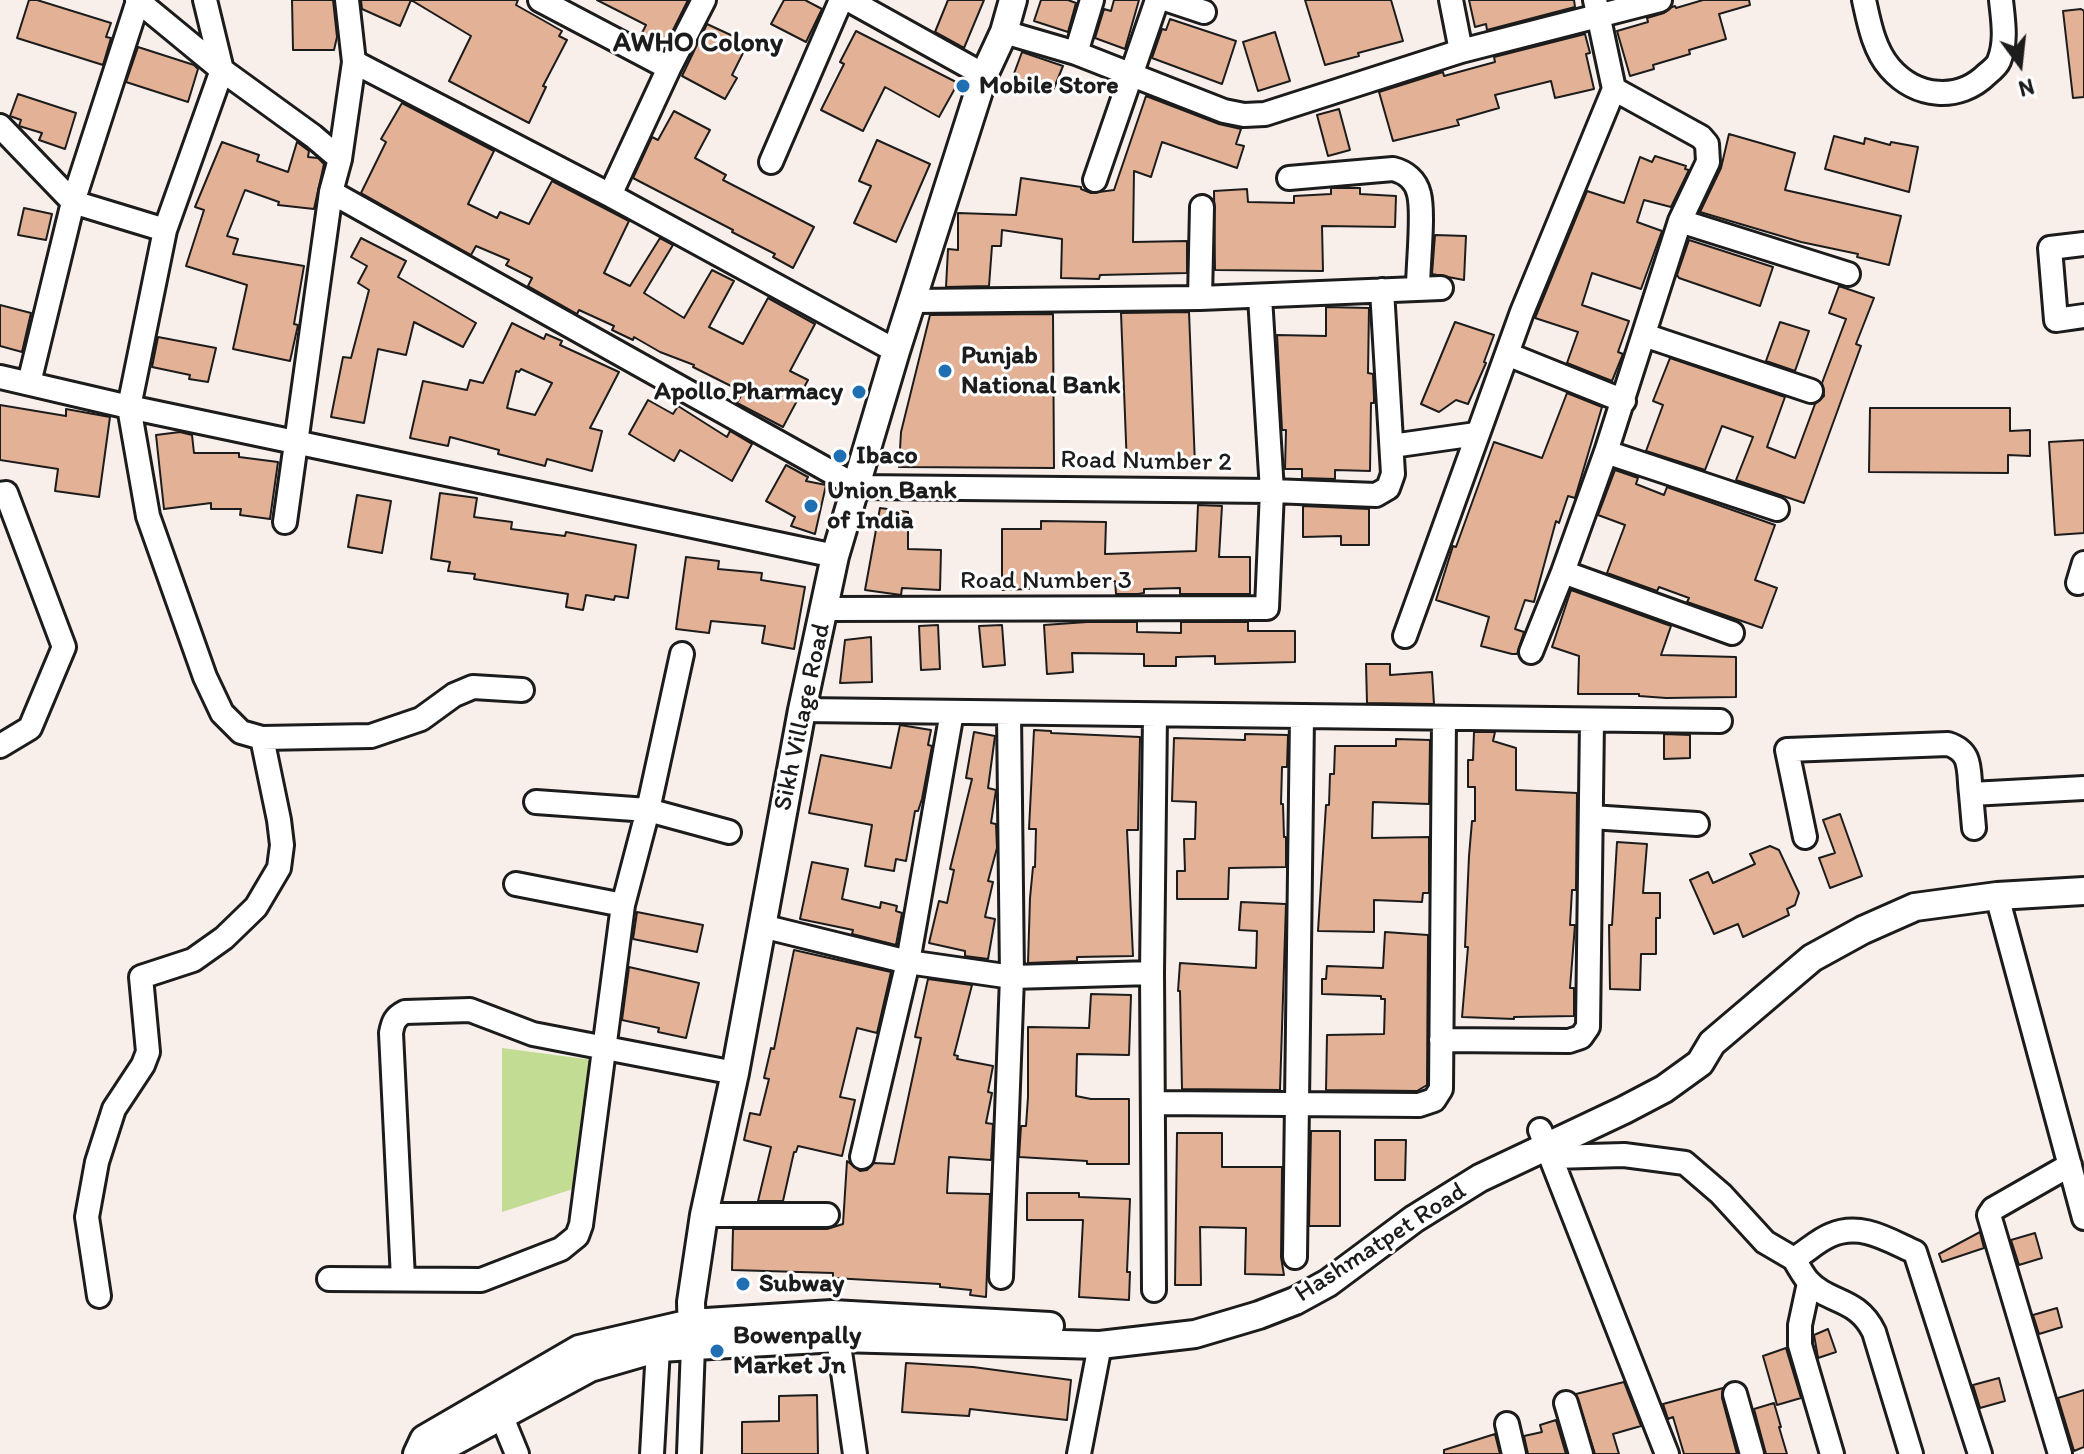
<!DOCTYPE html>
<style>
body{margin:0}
#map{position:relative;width:2084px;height:1454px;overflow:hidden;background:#f9efea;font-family:Itim,sans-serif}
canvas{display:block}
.north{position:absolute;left:1980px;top:24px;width:80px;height:80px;-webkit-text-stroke:6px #fff;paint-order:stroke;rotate:165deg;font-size:22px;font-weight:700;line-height:32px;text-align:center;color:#1c1c1c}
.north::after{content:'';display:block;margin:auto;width:28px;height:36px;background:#1c1c1c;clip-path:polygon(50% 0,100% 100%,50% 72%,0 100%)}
</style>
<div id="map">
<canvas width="2084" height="1454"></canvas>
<div class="north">N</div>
</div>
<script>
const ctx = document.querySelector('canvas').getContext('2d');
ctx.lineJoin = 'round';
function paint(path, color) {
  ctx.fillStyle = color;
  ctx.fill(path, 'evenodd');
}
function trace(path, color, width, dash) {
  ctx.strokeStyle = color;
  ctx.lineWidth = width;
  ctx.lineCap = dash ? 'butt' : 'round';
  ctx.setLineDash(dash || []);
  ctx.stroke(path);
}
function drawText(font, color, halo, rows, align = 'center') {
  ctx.font = font + ' Itim,sans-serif';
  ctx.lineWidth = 6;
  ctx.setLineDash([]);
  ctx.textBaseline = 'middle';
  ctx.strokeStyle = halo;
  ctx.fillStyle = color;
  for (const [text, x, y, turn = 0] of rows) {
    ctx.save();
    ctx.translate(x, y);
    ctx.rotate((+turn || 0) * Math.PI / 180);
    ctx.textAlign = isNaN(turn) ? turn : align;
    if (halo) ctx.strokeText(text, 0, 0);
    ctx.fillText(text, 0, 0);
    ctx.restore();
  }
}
const green = new Path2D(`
 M502 1048 593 1060 573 1189 502 1212Z`);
const building = new Path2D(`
 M29 0H37L111 23 106 37 111 38 103 65 17 38Z
 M292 0H333L337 37 334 50H293Z
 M361 0H518L516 5 562 31 559 36 567 40 543 86 546 87 529 123 449 81 471 36 411 0 400 26 362 9Z
 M597 0H688L666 44 642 33 646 25Z
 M784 0H805L822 9 806 42 771 24Z
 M948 0H984L964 48 935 32Z
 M1041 0H1068L1076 3 1068 32 1034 21Z
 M1114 0H1139L1125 49 1095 38 1104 9 1111 11Z
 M1305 0H1391L1403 41 1358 53 1359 56 1325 65Z
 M1469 0H1574L1575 7 1487 30 1486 24 1475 27Z
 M1703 0H1749L1750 5 1719 14 1726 39 1689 50 1690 54 1653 65 1654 69 1630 76 1617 31 1648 22 1647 18 1664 13 1672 7 1675 6 1676 8Z
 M2081 9 2084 11V97L2073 98 2063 11Z
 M1170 19 1236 41 1222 84 1152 58 1162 29 1166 30Z
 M707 24 748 43 732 75 737 78 725 99 682 76Z
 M856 31 958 83 939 117 885 87 863 131 821 110 844 64 840 62Z
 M1275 32 1290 81 1258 91 1243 42Z
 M1585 34 1590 53 1586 54 1594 89 1555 98 1551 81 1495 95 1499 108 1457 120 1459 125 1393 141 1379 92 1443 72 1444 76 1495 62 1494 57Z
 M138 47 194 65 198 69 188 102 126 82Z
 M1022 52 1063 66 1052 93 1012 79Z
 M18 94 76 113 65 149 39 140 42 133 19 126 21 120 10 116Z
 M1146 96 1219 124 1241 129 1236 144 1244 146 1237 168 1162 142 1151 177 1134 171 1133 242 1187 241V273L1100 275 1099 279 1061 278 1062 239 1002 230 1001 246H992L989 286 946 287 948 249 958 250V213L1016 215 1021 178 1081 187V189L1091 193 1114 190Z
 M402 103 494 151 468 204 497 218 500 212 529 224 552 181 629 221 604 273 630 286 660 238 673 245 644 293 684 318 712 270 734 281 709 327 743 344 768 298 815 324 790 371 808 380 783 427 737 403 743 392 693 367 694 365 660 352 634 337 633 340 612 330 614 326 579 310 577 314 528 286 532 278 506 265 509 260 476 246 471 255 361 193 386 142 381 139Z
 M1339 109 1350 150 1328 156 1317 115Z
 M674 111 710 130 695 158 726 175 723 180 814 227 793 268 773 257 775 254 732 232 733 230 633 178 652 137 658 140Z
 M1729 134 1795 153 1785 190 1901 216 1889 265 1857 257 1858 254 1801 242 1700 212 1721 168Z
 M1834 136 1864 144 1865 138 1890 145 1891 142 1918 147 1909 192 1825 169Z
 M877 140 930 164 896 242 854 223 871 186 859 181Z
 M222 142 259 155 257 161 288 172 297 142 309 151 308 157 318 158 324 164 314 209 278 205 279 202 245 190 227 236 238 239 233 254 304 266 294 324 298 325 290 361 233 349 247 285 186 266 204 210 195 207Z
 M1655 156 1686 166 1685 169 1689 170 1671 207 1644 200 1637 222 1662 231 1641 289 1592 273 1582 305 1629 321 1618 352 1623 354 1612 381 1567 363 1578 332 1535 318 1587 191 1624 203 1640 157 1652 162Z
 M1331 188H1360V194L1396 196 1395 227 1322 226 1323 271 1215 270 1214 191 1247 189 1248 202 1294 203V196L1331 194Z
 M24 208 52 214 46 240 18 235Z
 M1435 235 1466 236 1464 280 1432 274Z
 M361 238 406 261 398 277 476 323 463 347 414 322 406 355 378 349 364 423 331 417 343 357 351 358 369 290 358 283 367 266 351 257Z
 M1689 240 1773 267 1760 306 1679 278 1677 275Z
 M1839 286 1874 298 1856 344 1861 346 1804 503 1736 480 1753 437 1722 426 1705 470 1646 451 1663 405 1653 401 1670 358 1785 397 1767 447 1795 458 1815 404 1824 396 1822 383 1846 319 1829 313Z
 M0 305 31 313 22 352 0 346Z
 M1326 307 1369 308 1368 373 1373 374 1374 398V403H1371L1370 471 1335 470V479L1302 478V469H1285L1286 430H1282L1277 335 1326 336Z
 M1189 312 1195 465 1127 467 1121 313Z
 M1053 314 1054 468 899 467 901 432 930 315Z
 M1455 322 1494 335 1484 362 1486 363 1468 404 1456 400 1439 412 1421 404Z
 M1780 322 1809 331 1795 371 1766 361Z
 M512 323 544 339 546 334 562 341 560 345 619 372 590 428 602 431 592 471 547 459 545 466 498 454 499 450 450 437 448 446 410 438 423 381 467 390 470 380 483 383ZM521 369 552 383 535 415 507 408 516 371 519 372Z
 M158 337 216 348 208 382 189 379 190 375 152 367Z
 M1567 393 1602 407 1575 498 1568 496 1559 523 1556 521 1534 602 1525 600 1515 629 1524 632 1517 654H1512L1481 646 1489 617 1436 600 1453 546 1456 547 1494 442 1542 458Z
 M648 400 673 414 678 406 727 437 730 431 752 444 732 481 680 450 674 461 629 434Z
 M0 405 66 416V409L110 417 99 497 55 491 58 469 0 460Z
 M1870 408H2010V431L2030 430V456L2008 455V473L1869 472Z
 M180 432 192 435 194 453H239V457L278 462 270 519 240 515 241 509H211V503L164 509 156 435Z
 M2084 440V533L2055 535 2049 442Z
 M786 465 808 477 806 481 826 485 815 534 791 526 795 517 766 501Z
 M1615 470 1638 478 1636 484 1664 495 1667 487 1775 525 1755 580 1777 588 1762 628 1687 602 1689 598 1659 587 1657 591 1607 573 1625 525 1598 515Z
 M440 493 477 498 474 517 512 522 511 529 565 536 566 532 636 545 628 598 615 596 614 600 586 595 583 610 566 607 568 594 474 579 475 574 448 571 450 562 431 559Z
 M357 495 391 501 382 553 348 547Z
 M1198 505 1222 506 1219 557H1250V594H1180V588L1144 589V593L1138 594H1116L1115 581 1029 580V589L1002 590V529H1041V521L1106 522 1105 554 1196 551Z
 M1303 506 1369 509V545H1341V536L1303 537Z
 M880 508 908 512V549L941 550 940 590 902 588 901 595 865 590Z
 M686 557 719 561 718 569 762 573 761 580 805 587 794 649 762 643 765 626 711 621 709 633 676 629Z
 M1571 590 1671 626 1661 655 1736 657V697L1666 698 1639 696V694H1578L1579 656 1552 647Z
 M1087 622H1137V632L1181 633V622H1248V631H1295V662L1215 664V656L1176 657V666H1144V654L1072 653 1073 672 1047 674 1044 625Z
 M938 625 940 669 921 670 919 626Z
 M1002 625 1005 665 983 667 979 626Z
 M871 637 872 682 840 683 845 640Z
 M1366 664H1390V675L1432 672 1434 704 1367 703Z
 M900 725 931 730 928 745 932 746 922 799 918 811H915L906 861 896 859 894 871 865 866 872 825 809 813 821 755 891 768Z
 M1034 730 1051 731V733L1140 737 1138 830H1127L1133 956 1077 957V961L1028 963 1030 898 1033 867H1035L1036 829H1029Z
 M974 732 995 736 988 788 996 790 991 823 996 824 997 848 988 881 993 882 985 917 995 919 988 959 965 956V951L929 943 939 901 947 903 954 870 950 869 972 779 966 778Z
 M1474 732H1495L1493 741 1516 748V790L1577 793 1576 890H1572L1570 925H1575L1570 988H1574V1016L1514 1017V1019L1462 1017 1468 947H1465L1469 856 1472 821H1475V787H1468V760H1473Z
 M1245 734 1288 735 1287 767H1282L1281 804H1283L1284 837H1286V867L1229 868 1228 899H1177V871H1185L1184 839H1195L1196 802 1172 801 1174 738 1245 740Z
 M1664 734 1690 735V758L1664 759Z
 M1396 739 1430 740 1429 804 1373 802 1372 838 1429 837V893H1423L1422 902 1374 900V932L1318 931 1326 805H1329L1330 774H1334L1335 746H1396Z
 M1840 814 1862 876 1830 888 1819 858 1835 853 1823 820Z
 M1617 842 1647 844 1643 893H1660V918H1656V954H1641L1640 990 1610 989 1609 925H1612Z
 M1770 846 1779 850 1799 893 1795 905 1787 909 1789 915 1743 937 1738 924 1714 934 1690 880 1708 872 1713 883 1755 864 1750 854Z
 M812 862 848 869 842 899 880 908 881 902 897 906 896 911 902 913 896 945 852 934 853 930 800 919Z
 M1241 902 1286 904 1280 1090 1182 1089 1180 991H1178L1180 963 1256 968 1257 931 1239 930Z
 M637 912 703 925 697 952 633 939Z
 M1385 932 1428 935 1427 1085 1417 1091 1326 1090 1327 1035 1384 1034 1385 999H1381V996L1322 994V979H1326L1327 966 1383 968Z
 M794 950 891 972 877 1033 857 1028 840 1097 855 1100 842 1156 798 1146 796 1152H794L783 1201H758L771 1147 744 1140 750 1113 760 1115 769 1079 764 1078 771 1048 774 1049Z
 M629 967 699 983 686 1038 658 1032 659 1028 622 1020Z
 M928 979 972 985 954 1055 958 1056 957 1059 993 1066 988 1092 992 1093 986 1123 993 1124 991 1160 949 1157 947 1193 990 1194 986 1297 970 1295 971 1290 940 1287V1284L833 1278V1273L732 1270 733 1229H827L843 1224 847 1161 860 1171 867 1170 874 1163 894 1164 921 1038 915 1037Z
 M1091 994 1131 995 1129 1055 1077 1054 1076 1096 1091 1099H1129V1164H1087V1161L1019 1157 1021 1126H1026L1028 1097V1027L1089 1028Z
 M1311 1131H1340V1226H1309Z
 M1177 1133H1222V1167H1282L1281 1257 1284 1275 1245 1274 1246 1228 1200 1227 1201 1285H1175Z
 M1375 1140H1406L1405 1180H1375Z
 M1027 1193H1079V1197L1130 1199 1127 1272H1130L1129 1300 1079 1297 1083 1220H1027Z
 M1980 1232 1984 1248 1942 1262 1939 1254Z
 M2035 1233 2042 1258 2019 1265 2011 1240Z
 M2057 1308 2062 1327 2039 1334 2033 1315Z
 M1828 1329 1836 1352 1818 1358 1814 1335Z
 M1786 1348 1801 1398 1777 1405 1763 1356Z
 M906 1363 973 1367 1071 1380 1067 1420 970 1409 969 1416 902 1412Z
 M1999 1378 2005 1401 1980 1408 1973 1385Z
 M1624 1382 1641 1426 1613 1434 1619 1454H1595L1576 1394Z
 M1723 1388 1722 1398 1737 1454H1684L1673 1417 1668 1419 1663 1404Z
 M2084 1390V1447L2074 1451 2058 1398Z
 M817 1395 818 1454H742V1422L779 1421V1396Z
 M1774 1403 1781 1427H1779L1787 1454H1766L1754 1409Z
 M1556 1420 1566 1454H1528L1524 1436 1542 1432 1540 1425Z
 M1495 1434 1500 1454H1444V1450Z`);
const minor = new Path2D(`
 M137 0 222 70 313 136 340 159
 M205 0 222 70 165 230 129 407 148 516 205 677 222 713 241 732 262 738 371 736 421 719 454 695 473 687 522 690
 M347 0 354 62
 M540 0 669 68
 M849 0 984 75
 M1168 0 1204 12
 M1451 0 1461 51
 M1864 0C1869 23 1874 50 1890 68 1916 98 1959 102 1987 74 1992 70 1997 66 1999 61 2007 41 2003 20 2001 0
 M1004 32 1076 53 1224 111 1244 115 1265 114 1461 51 1660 0
 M1076 53 1092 0
 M0 126 73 202 165 230
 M771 162 841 0
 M1289 178 1393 169C1405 172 1416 180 1419 194 1424 214 1418 265 1418 288
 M1095 180 1157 0
 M331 192 858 487 1272 491 1376 495 1388 488 1393 474 1382 290
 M610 195 669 68 704 0
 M1680 221 1848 274
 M2084 244 2050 248 2056 320 2084 316
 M1200 298 1202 207
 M914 301 1200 298 1441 288
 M1644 335 1811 391
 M1507 354 1624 401
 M0 377 129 407 835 556
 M29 383 73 202 138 1
 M1392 446 1476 434
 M1606 452 1777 509
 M0 494 6 493 64 647 30 728 0 746
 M285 522 331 192 340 159 354 62 610 195 896 351
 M1563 572 1732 633
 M2078 583 2084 563
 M825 609 1267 608 1272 491 1260 297
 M1405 636 1522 312 1614 89 1595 0
 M1531 652 1563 572 1606 452 1680 221 1708 162 1707 144 1701 137 1614 89
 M802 710 1720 721
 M1971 794 1974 828
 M536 802 648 810 729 832
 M1591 817 1697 824
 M1805 837 1787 750 1948 744C1973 752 1968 770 1971 794L2084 788
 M516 884 623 905
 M1997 896 2084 1218
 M762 926 908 962 1012 977 1152 973
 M1441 1040 1569 1041 1581 1037 1588 1027 1592 721
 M1155 1103 1419 1105 1434 1100 1441 1089 1444 719
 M1540 1130 1667 1454
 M862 1157 908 962 952 712
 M1553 1157 1624 1155 1685 1163 1721 1194 1765 1242 1794 1259C1806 1252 1818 1240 1831 1235 1861 1222 1888 1240 1915 1252L1980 1454
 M704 1215H827
 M1295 1257 1302 717
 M1794 1259C1798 1266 1803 1275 1808 1281 1829 1304 1857 1297 1874 1332L1911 1454
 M1001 1277 1012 977 1009 713
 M329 1279 481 1280 561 1249 577 1236 581 1225 623 905 648 810 682 654
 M403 1279 391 1033C393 1022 395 1017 405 1012L470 1010 533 1034 735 1073
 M1809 1283 1800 1325V1345L1832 1454
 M1154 1290 1152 973 1155 715
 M99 1296 87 1217 97 1162 114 1109 143 1065 148 1052 141 977 193 960 224 938 256 907 279 868 282 845 279 820 262 738
 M838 1338 855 1454
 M1735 1394 1752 1454
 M1566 1403 1581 1454
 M501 1415 517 1454
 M1507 1424 1514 1454
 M652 1454 659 1331
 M689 1454 693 1346
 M1079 1454 1100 1345
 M2060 1454 1989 1215 1993 1209 2070 1165`);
const major = new Path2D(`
 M692 1338 691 1302 704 1215 735 1073 802 710 835 556 896 351 984 75 1004 32 1013 0
 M417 1454 424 1439 579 1349 691 1323 832 1314 1050 1326
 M431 1454 590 1368 659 1348 838 1338 1100 1345 1195 1334 1259 1315 1295 1301 1328 1283 1414 1219 1480 1178 1624 1110 1664 1089 1700 1063 1712 1043 1812 958 1863 930 1915 907 1997 896 2084 891`);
const markers = [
 [963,86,8,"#1f6fb2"],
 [945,371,8,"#1f6fb2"],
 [859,392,8,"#1f6fb2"],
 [840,456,8,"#1f6fb2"],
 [811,506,8,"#1f6fb2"],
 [743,1284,8,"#1f6fb2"],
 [717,1351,8,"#1f6fb2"]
];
const poiNames = [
 ["Mobile Store",979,86],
 ["Punjab",961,356],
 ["National Bank",961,386],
 ["Apollo Pharmacy",843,392,"right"],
 ["Ibaco",856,456],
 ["Union Bank",827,491],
 ["of India",827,521],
 ["Subway",759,1284],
 ["Bowenpally",733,1336],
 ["Market Jn",733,1366]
];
const streetNames = [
 ["Road Number 2",1146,462,1],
 ["Road Number 3",1046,581],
 ["Sikh Village Road",803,717,-78],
 ["Hashmatpet Road",1381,1243,-33]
];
const neighbourhoodNames = [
 ["AWHO Colony",698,44]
];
paint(green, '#c3dc93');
paint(building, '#e3b196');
trace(building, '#1c1c1c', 2);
trace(minor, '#1c1c1c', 28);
trace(major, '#1c1c1c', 32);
trace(minor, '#fff', 22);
trace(major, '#fff', 26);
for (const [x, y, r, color] of markers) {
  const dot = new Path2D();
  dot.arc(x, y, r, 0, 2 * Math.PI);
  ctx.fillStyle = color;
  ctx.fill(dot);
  trace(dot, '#fff', 3);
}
drawText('bold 26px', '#1c1c1c', '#fff', poiNames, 'left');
drawText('26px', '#1c1c1c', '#fff', streetNames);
drawText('bold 28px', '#1c1c1c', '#fff', neighbourhoodNames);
</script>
